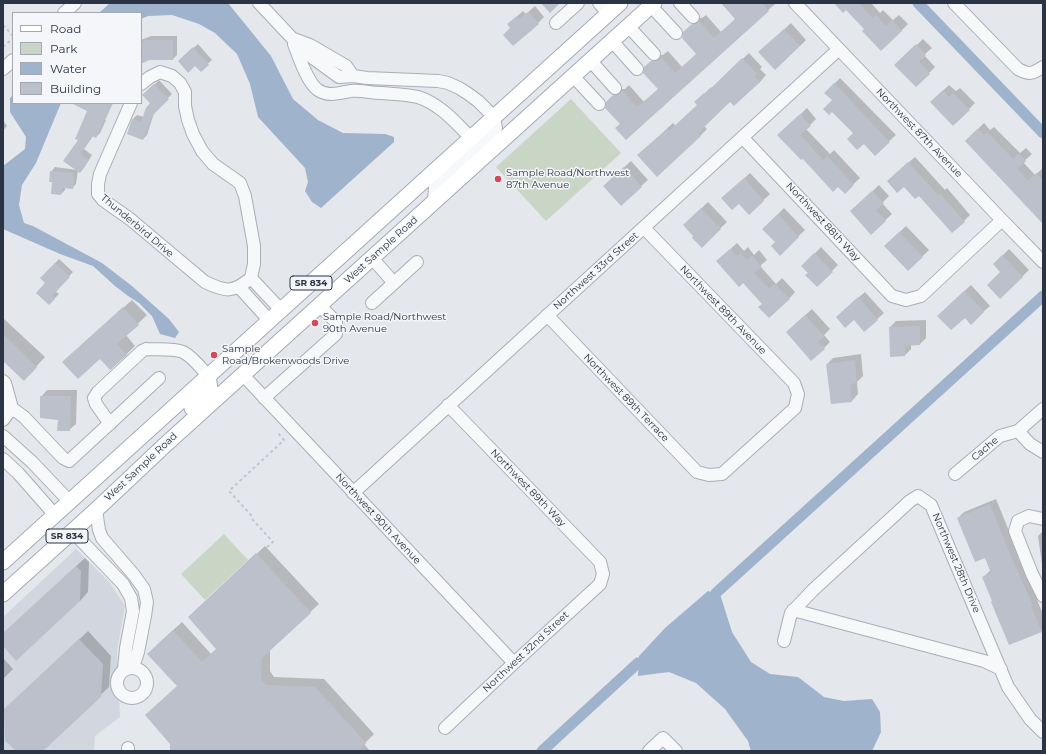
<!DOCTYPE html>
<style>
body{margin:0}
#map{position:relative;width:1046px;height:754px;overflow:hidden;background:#e4e7ec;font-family:Montserrat,sans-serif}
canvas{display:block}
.frame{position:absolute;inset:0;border:4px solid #2b3445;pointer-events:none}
.legend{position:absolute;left:12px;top:12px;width:130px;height:92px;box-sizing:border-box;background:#f4f6f9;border:1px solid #a4a8b1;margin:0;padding:5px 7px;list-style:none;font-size:12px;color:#2b3445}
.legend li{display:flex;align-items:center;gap:8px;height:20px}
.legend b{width:20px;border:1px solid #a4a8b1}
</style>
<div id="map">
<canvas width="1046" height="754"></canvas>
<div class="frame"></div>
<ul class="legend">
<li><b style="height:5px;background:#fff"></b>Road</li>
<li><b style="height:11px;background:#c9d6c5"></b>Park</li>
<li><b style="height:11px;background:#9fb4cc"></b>Water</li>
<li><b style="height:11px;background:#bbc0ca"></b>Building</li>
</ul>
</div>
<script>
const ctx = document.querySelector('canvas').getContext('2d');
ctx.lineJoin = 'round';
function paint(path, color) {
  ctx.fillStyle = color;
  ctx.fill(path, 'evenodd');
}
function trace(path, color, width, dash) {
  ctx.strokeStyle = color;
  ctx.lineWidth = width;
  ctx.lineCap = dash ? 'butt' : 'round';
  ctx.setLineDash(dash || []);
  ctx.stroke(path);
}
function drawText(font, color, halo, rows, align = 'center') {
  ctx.font = font + ' Montserrat,sans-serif';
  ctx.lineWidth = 3;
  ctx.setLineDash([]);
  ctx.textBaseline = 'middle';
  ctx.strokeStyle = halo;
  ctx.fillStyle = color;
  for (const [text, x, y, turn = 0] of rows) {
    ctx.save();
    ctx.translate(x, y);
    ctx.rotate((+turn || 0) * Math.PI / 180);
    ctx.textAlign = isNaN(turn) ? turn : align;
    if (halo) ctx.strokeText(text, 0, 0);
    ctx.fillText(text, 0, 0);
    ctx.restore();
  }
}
const built = new Path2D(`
 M76 549 110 583 125 606 117 651 120 717 95 736 94 751H3V617Z`);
const green = new Path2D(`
 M571 99 621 153 546 221 496 167Z
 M224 534 248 560 205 600 181 574Z`);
const water = new Path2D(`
 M110 3H228L271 56 293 99 318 120 343 133 385 134 394 137V142L321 208 312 202 305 191 308 182 305 168 258 117 250 84 237 54 215 33 199 24 172 15 148 16 141 19V13H99Z
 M13 95V103H61L36 163 22 185 19 205 24 223 33 226 102 263 132 286 169 319 179 332 175 338 160 334 152 316 139 303 128 296 115 286 93 266 60 254 3 229V166L25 149 26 137 10 112V98Z
 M708 591 720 594 732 632 751 662 770 674 798 677 824 697 844 701 872 699 880 712 881 732 872 751H751L748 741 725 709 696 683 669 672 638 676 639 656 665 628Z`);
const shadow = new Path2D(`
 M722 3H774L775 4 626 138 621 124 614 95 621 89H625L629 85 644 102 659 89 652 61 659 55H663L668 51 682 67 697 54 691 26 699 18H702L706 15 721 32 736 19Z
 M835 3H871L880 13 883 10 893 20 899 15 908 24 901 31 866 29 847 9Z
 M535 6 544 17 538 23 511 27 515 18 523 11 526 14Z
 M791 23 806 40 800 46H766Z
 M151 36H177V55L173 59H149L141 63V40Z
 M923 39 932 48 924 55 935 67 916 86 896 65Z
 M198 44 212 60 201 70 196 65 183 57Z
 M749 53 762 67 760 69 766 75 760 82 734 105 730 101 704 126 707 129 700 136 645 149 673 123 676 126 698 105 702 96 711 87 712 88Z
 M840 78 896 135 875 154 854 133 833 100 825 93Z
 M159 80 172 94 155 110 147 135 143 139 133 119 137 115 144 117 152 103 144 95Z
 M949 85 956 91 960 88 975 103 953 125 931 102Z
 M85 103H113L105 120H106L100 133 96 137 93 136 84 149 92 155 84 168 80 172 78 170 76 184 72 188H65V190L61 194 53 181 51 172 55 167 77 170 79 139 88 110Z
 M807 108 816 119 806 129 830 154 834 150 860 178 845 192 785 129Z
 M3 120 7 126 3 131Z
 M984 123 990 130 994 127 1020 153 1026 148 1032 154 1023 162 1035 175 1043 168V222L966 141Z
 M915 157 945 190 947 188 970 215 964 221 919 194 894 175Z
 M631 161 648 180 641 186 611 179Z
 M750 173 770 194 749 214 729 192Z
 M879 185 889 196 882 203 892 214 871 233 858 205Z
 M708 202 727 222 702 246 695 236 684 225Z
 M784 208 805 230 780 254 776 242 763 229Z
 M906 226 929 250 908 270 885 246Z
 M737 243 744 251 748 247 754 255 759 250 767 260 760 266 776 284 782 278 795 292 789 299 763 304 724 255Z
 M821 247 838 265 817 286 809 272 803 266Z
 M1009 249 1029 270 1000 298 1002 272 994 264Z
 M59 259 73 272 55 291 59 294 49 304 47 283 41 278Z
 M971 285 990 306 983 312 965 316 945 309Z
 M865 292 884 313 864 331 854 319 843 311Z
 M132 300 147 315 126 335 135 346 111 369 101 357 72 354Z
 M812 309 830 329 824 335 830 342 824 348 793 326Z
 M3 318 45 357 32 371 3 360Z
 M926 320V338L920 344 911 345V349L905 355 890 327 896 321Z
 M861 354 863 376 857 382 858 394 852 401 827 364 833 358Z
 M47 390H77L76 424 69 430 41 397Z
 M996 499 1018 553 1038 599 1037 600 1043 614V629L1041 631 993 601 983 577 991 570 986 556 958 518 964 512Z
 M1043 531V571L1038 536Z
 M265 546 319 604 270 649V671L274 677 324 679 374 734 364 744 370 751H171L178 686 157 645 182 622 211 654 217 649 198 609Z
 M85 558 89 562 88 592 80 601 3 645V634Z
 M88 631 111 656 109 687 41 751H26L14 701Z
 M3 658 13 669 3 679Z`);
const canal = new Path2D(`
 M918 3 1043 133
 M716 593 1043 296
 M542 751 638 663`);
const building = new Path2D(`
 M541 3H560L550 13Z
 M721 3H762L769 11 626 140 615 128 620 124 605 108 606 102 613 95H617L620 94 622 90 637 107 642 103 658 89 643 73 644 67 651 61H656L659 60 661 57 675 73 696 54 682 38 683 32 692 24H695L699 21 714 38 735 19Z
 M834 3H859L873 18 876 15 886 26 892 20 902 31 881 51 862 31 864 29 846 10 843 13Z
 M528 12 539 24 513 46 503 35 510 28 507 24 517 16 519 19Z
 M784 29 800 46 775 70 758 52Z
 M146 40H173V60H149L141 64V42Z
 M916 44 926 55 919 62 930 74 916 87 894 65Z
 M193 47 209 65 201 72 195 66 188 73 178 61Z
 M742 58 757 74 754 76 760 82 734 106 730 102 698 133 701 136 657 177 637 155 667 129 669 131 697 105 694 102 704 93 705 94Z
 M834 83 890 142 875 156 864 144 857 150 847 139 853 133 832 112 829 115 823 109 832 100 824 93Z
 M154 84 169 99 152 116 143 140 127 134 132 119 141 122 146 108 150 103 142 95Z
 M943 90 949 97 953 93 970 110 953 126 930 102Z
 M71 103H112L102 124 96 138 92 136 80 154 89 160 80 173 63 161 78 140 75 139 87 111Z
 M800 114 811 126 800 135 823 160 827 156 854 185 845 194 838 187 833 192 803 159 801 160 777 135Z
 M977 129 984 135 987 132 1013 159 1019 153 1026 161 1018 169 1028 181 1036 173 1043 180V224L965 141Z
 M908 162 938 195 940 194 965 222 952 233 919 196 915 199 904 187 897 193 887 181Z
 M624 167 642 187 621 206 603 186Z
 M50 171 74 173 73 189 62 188 61 195 51 194 52 182H49Z
 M744 178 764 201 749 215 739 204 732 210 721 198Z
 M872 191 884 203 876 210 886 221 871 235 850 211Z
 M701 208 721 229 702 248 692 238 693 236 683 225Z
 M778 214 799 237 780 256 771 246 775 242 762 229Z
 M899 232 923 257 908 271 884 246Z
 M730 249 737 256 741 253 747 260 752 256 762 267 754 273 769 289 775 284 790 299 769 318 758 307 762 304 743 283 739 287 716 261Z
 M814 253 833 272 817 287 805 275 808 273 801 266Z
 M1002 255 1023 277 1000 299 987 285 1000 272 993 264Z
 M55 263 70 277 52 296 55 299 49 305 36 293 45 283 40 278Z
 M964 291 984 312 971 325 965 318 951 330 937 316Z
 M858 297 878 320 864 332 854 320 845 328 836 317Z
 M123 307 139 325 117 344 127 355 110 370 100 359 78 379 62 362Z
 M805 315 824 336 818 342 825 349 811 361 786 332Z
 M920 326V345L905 346V356L890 357 889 327Z
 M3 334 37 367 24 381 3 361Z
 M855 360 857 383 850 384 852 402 831 404 826 364Z
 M40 396H71L70 431H57L58 420 40 418Z
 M990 504 1012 559 1033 606 1031 607 1042 632 1009 645 991 602 992 601 982 577 991 573 985 558 975 562 957 518Z
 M256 553 311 613 262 658 261 680 266 685 315 687 366 743 358 751H170V744L145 715 177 686 147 654 173 630 202 662 216 649 188 617Z
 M76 566 81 571 80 601 16 661 3 646V633Z
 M79 639 103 664 101 697 43 751H16L5 741 4 709Z`);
const path = new Path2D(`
 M3 25 13 36
 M3 47 13 38
 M267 547 273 542 253 520 251 515 229 491 284 440 278 433`);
const minor = new Path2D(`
 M259 3 306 53 339 77 353 76 367 78 438 81 448 83 459 88 467 93 478 101 494 117 496 128 488 140 435 187 434 201
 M599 3 608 13
 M680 3 693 17
 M795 3 1002 220 1043 262
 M954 3 1018 69C1029 75 1032 74 1043 67
 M651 6 676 33
 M64 13 75 3
 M556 23 578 3
 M628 26 654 54
 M294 39 310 45 346 66 353 76
 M612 41 637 69
 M294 44C299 57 307 82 318 90 328 97 340 93 351 91 360 90 371 93 381 93 393 94 406 94 418 97 440 104 455 122 471 138
 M590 60 615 88
 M3 69 13 60
 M573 76 599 104
 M131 103 100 174 98 184V194L103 200 130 219 205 282C226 292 233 293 251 278L254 264V246L245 196 240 183 213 164 202 151 193 134 188 120 185 106V92L180 83 172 76 160 72 150 77 141 84
 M743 138 892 296 906 300 921 296 1002 220
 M372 258 394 283 417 262
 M251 278 281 310
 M239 287 269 320
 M372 303 394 283
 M547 315 697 472 709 475 722 474 795 408 798 394 794 383 644 228
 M243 375 514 663
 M3 381 5 383 12 408 24 417 63 458 69 461 159 378
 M264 398 336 334V322L319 305
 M3 420 12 408 6 406
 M110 424 96 404 94 398 98 392 142 351 146 349C156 350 173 348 183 352 193 357 201 368 208 376
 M1018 431 1030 444 1043 452
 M3 436 32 462 70 502
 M3 459 18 473 55 515
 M955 474 1000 436 1018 431 1043 409
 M353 493C514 344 678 198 839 49
 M96 510 99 530 102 538 134 575 144 589 147 602 145 616 138 652 133 667
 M1043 519 1029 516 1018 521 1015 531 1032 574 1043 596
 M72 531 123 584 131 598 133 611 126 648 124 669
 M793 610 984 661 1001 669
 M784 641 791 613 813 590 910 501 918 496 931 505 1008 687 1030 719 1043 732
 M117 683a15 15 0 1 1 30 0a15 15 0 1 1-30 0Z
 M445 728 514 663 600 584 603 574 600 562 448 405
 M128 751V748
 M649 751 663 738 676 751`);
const major = new Path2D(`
 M192 408 201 400 210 389 208 376
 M3 562 620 3
 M3 594 96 510 165 445 654 3`);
const markers = [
 [498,179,4,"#d1495b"],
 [315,323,4,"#d1495b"],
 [214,355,4,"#d1495b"]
];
const shields = [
 [311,283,42],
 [67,536,42]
];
const shieldNames = [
 ["SR 834",311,283],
 ["SR 834",67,536]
];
const streetNames = [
 ["Northwest 87th Avenue",919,133,46],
 ["Northwest 88th Way",823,222,47],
 ["Thunderbird Drive",137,226,40],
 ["West Sample Road",381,250,-42],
 ["Northwest 33rd Street",596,271,-42],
 ["Northwest 89th Avenue",723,310,46],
 ["Northwest 89th Terrace",626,398,46],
 ["Cache",985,449,-40],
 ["West Sample Road",141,467,-43],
 ["Northwest 89th Way",528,488,46],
 ["Northwest 90th Avenue",378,519,47],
 ["Northwest 28th Drive",956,563,67],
 ["Northwest 32nd Street",526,652,-43]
];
const poiNames = [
 ["Sample Road/Northwest",506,173],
 ["87th Avenue",506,185],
 ["Sample Road/Northwest",323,317],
 ["90th Avenue",323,329],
 ["Sample",222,349],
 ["Road/Brokenwoods Drive",222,361]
];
paint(built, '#d2d6de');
paint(green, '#c9d6c5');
paint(water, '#9fb4cc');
paint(shadow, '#0003');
trace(canal, '#9fb4cc', 11);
paint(building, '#bbc0ca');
trace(minor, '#a9aeb7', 14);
trace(major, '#a3abb8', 17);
trace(path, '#c2c5cb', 2, [3, 3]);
trace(minor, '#f7f8fa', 12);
trace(major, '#fff', 15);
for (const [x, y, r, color] of markers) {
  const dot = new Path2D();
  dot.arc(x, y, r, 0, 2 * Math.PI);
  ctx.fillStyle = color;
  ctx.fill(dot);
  trace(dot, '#f4f6f9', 1.5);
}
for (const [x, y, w] of shields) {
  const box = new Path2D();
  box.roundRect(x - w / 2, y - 7, w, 14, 3);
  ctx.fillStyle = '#f4f6f9';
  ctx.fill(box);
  trace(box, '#2b3445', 1);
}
drawText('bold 9px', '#2b3445', null, shieldNames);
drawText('10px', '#2b3445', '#f4f6f9', streetNames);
drawText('10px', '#2b3445', '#f4f6f9', poiNames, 'left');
</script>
